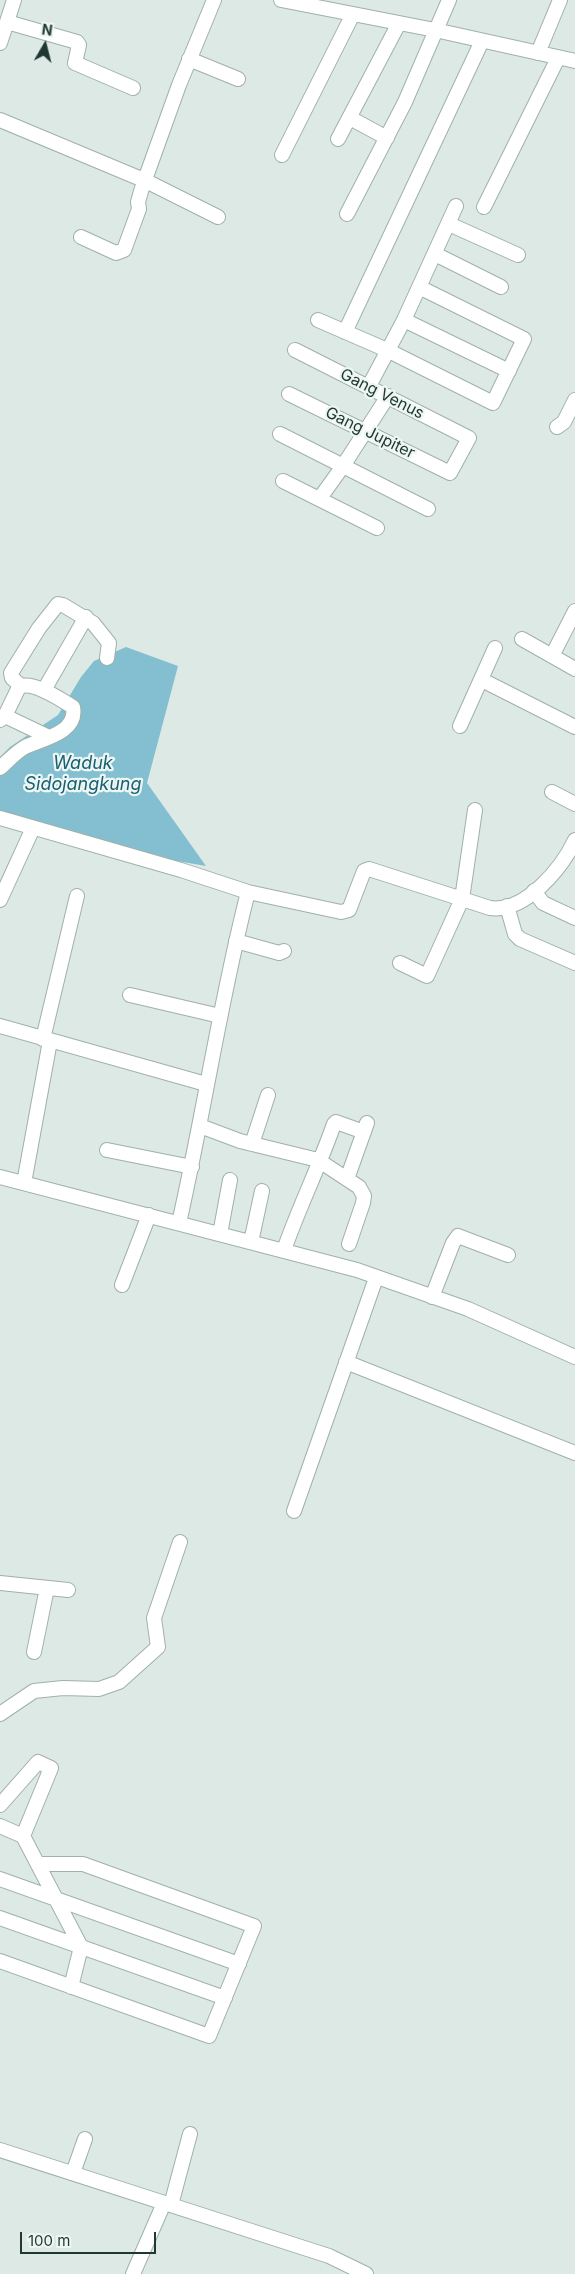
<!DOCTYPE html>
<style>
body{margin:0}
#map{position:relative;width:575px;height:2274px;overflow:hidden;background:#dde9e4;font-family:Inter,sans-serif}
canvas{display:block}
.north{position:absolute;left:20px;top:20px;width:50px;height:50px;-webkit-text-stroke:4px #edf6f2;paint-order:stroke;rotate:8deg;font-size:14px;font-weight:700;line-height:20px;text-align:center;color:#1f3833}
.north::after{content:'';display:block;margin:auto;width:18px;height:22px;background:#1f3833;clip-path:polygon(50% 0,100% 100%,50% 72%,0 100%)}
.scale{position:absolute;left:20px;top:2232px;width:136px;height:22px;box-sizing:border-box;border:2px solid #1f3833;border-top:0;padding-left:6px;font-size:15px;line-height:18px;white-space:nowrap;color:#1f3833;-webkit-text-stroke:4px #edf6f2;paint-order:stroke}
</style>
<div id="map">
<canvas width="575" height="2274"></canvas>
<div class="north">N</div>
<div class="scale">100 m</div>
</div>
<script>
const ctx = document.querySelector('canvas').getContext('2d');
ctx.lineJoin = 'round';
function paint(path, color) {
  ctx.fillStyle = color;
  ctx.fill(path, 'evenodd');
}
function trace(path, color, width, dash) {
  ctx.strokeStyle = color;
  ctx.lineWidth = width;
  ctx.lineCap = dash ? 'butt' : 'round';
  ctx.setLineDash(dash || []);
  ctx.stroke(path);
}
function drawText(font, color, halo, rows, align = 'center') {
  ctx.font = font + ' Inter,sans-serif';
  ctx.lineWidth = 4.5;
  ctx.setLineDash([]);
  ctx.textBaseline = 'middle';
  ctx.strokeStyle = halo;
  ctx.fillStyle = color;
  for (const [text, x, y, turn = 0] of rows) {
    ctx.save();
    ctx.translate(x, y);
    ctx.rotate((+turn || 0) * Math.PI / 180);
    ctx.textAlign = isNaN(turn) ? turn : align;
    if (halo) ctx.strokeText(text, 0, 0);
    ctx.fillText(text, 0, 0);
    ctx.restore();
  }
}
const water = new Path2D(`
 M126 647 178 666 147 783 206 866 114 850 0 818V757L10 747 58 715 81 677 94 661Z`);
const minor = new Path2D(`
 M281 0 435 30 575 61
 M7 22 77 42 79 45 75 63 133 88
 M0 43 14 0
 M538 53 560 0
 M189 59 238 79
 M350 118 387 138
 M0 120 146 181 218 217
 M338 139 398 25
 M282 155 353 14
 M484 207 558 58
 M347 214 405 102 449 0
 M449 224 518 255
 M81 237 116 253 124 250 139 209 138 202 142 188 179 85 214 0
 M435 254 501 287
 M318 320 387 350 493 403 524 339 419 287
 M404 320 509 371
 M345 332 482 41
 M369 386 404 320 456 206
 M289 394 450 473 469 438 295 350
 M557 427 564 422 575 400
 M280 434 428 509
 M283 481 377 528
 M320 498 343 466 388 396
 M522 639 575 669
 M552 656 575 611
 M482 680 575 727
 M21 686 12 678 11 673 39 628 58 604 63 605 93 623 109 643 107 658
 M44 690 86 617
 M5 716 49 737
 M0 720 5 716 19 687C33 680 61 700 73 707 78 733 42 739 25 747 16 752 8 761 0 768
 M460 726 495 648
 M552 792 575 804
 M0 818 181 870 248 892 341 912 349 910 364 871 369 869 490 908C525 913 562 868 575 840
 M534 891 543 903 575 918
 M0 900 33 828
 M507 906 515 934 520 939 575 963
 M236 941 279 953 284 951
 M400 963 427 976 462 899 475 810
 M130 995 220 1016
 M0 1026 206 1084
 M43 1039 77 896
 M200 1126 240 1141 318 1160 359 1187 364 1196 363 1203 349 1244
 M252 1144 268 1095
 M107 1150 192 1167
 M0 1177 357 1270 468 1309 575 1357
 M347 1179 367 1123
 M24 1183 50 1041
 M179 1223C204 1113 220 1001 248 892
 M220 1234 230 1180
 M251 1242 262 1191
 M284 1250C299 1207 319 1167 334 1124L336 1122 364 1132
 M122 1285 149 1215
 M432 1297 453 1243 458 1236 508 1255
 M346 1362 575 1453
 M294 1511 376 1278
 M0 1583 68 1590
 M34 1652 47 1588
 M0 1714 34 1691 63 1688 99 1689 119 1682 158 1647 154 1618 180 1542
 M0 1805 38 1762 51 1768 23 1836
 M0 1826 23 1836 81 1947 71 1987
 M0 1879 239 1964
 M0 1918 225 1998
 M0 1961 209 2036 254 1926 83 1864H38
 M0 2150 329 2256 366 2274
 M73 2173 85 2139
 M171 2205 190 2134
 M133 2274 164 2203`);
const streetNames = [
 ["Gang Venus",382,394,27],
 ["Gang Jupiter",370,433,26]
];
const waterNames = [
 ["Waduk",83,764],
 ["Sidojangkung",83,785]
];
paint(water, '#83bfd0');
trace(minor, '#a0b0ab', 16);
trace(minor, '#fff', 14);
drawText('16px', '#1f3833', '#edf6f2', streetNames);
drawText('italic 18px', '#195f74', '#edf6f2', waterNames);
</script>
